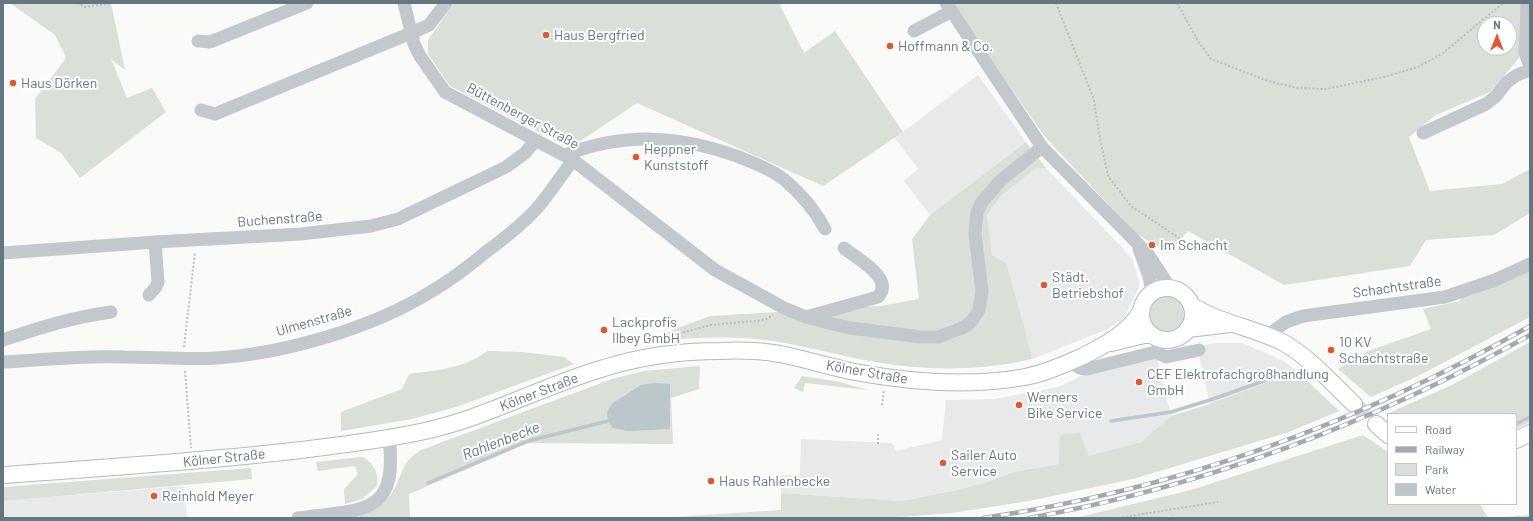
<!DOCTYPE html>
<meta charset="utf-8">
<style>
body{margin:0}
#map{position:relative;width:1533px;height:521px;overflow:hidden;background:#fafaf8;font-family:Barlow,sans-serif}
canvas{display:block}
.frame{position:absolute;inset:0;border:4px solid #657683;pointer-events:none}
.legend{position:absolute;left:1387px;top:413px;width:130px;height:92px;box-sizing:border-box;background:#fff;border:1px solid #c1c8cd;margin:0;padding:5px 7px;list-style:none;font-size:12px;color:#657683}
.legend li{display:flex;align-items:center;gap:8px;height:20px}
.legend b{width:20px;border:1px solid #c1c8cd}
.north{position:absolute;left:1477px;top:16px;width:40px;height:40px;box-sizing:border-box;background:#fff;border:1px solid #c1c8cd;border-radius:50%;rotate:0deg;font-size:11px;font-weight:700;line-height:16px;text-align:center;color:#657683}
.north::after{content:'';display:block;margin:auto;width:14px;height:18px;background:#e4572e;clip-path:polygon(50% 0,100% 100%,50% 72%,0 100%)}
</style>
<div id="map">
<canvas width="1533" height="521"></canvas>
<div class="frame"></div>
<ul class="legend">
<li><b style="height:5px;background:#fff"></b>Road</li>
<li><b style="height:5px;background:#a2aab0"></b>Railway</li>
<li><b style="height:11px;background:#dadfd7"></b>Park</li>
<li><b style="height:11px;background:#bbc7cb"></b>Water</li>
</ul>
<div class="north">N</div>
</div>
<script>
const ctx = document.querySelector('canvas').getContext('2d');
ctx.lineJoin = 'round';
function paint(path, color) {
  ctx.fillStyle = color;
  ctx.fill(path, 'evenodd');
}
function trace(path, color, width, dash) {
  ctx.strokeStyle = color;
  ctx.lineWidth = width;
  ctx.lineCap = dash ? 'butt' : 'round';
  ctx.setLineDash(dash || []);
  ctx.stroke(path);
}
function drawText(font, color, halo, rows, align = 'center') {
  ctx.font = font + ' Barlow,sans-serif';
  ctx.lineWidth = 4;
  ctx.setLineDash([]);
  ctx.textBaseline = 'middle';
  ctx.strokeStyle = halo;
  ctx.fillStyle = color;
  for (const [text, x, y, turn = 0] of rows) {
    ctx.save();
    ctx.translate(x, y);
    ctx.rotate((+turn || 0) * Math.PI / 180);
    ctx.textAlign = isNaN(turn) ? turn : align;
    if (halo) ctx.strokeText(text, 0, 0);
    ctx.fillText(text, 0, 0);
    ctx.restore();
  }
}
const built = new Path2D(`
 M978 75 1026 142 930 215 904 181 918 169 895 138Z
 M1046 168 1132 258 1139 282V288L1124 318 1108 329 1032 359 1025 329 1006 263 992 255 987 215 1001 196 1035 169Z
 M1218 343H1242L1284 361 1297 371 1210 404 1197 346Z
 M1155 349 1171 416 1141 442 1059 464 1014 472 984 483 957 490 901 501 781 493 779 475H800L801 439 892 443 896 451 942 440 946 400 994 399 1058 387 1081 376Z
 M184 486 187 518H3V501Z`);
const green = new Path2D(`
 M10 3H111L125 70 111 59 127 98 152 88 166 112 80 178 61 153 36 138 35 99 66 58 55 35Z
 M454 3H779L804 53 835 31 903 132 823 186 637 103 570 148 450 86 428 54V40Z
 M951 3H1523L1520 19 1519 58 1490 92 1436 115 1409 137 1430 191 1502 184 1530 169V213L1494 235 1426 240 1410 266 1284 285 1188 231 1169 253 1135 233 1045 137ZM1485 24H1509V48H1485Z
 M1026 142 1046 168 1035 169 1001 196 987 215 992 255 1006 263 1025 329 1032 359C981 371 927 371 875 362 835 355 797 343 756 339 721 336 688 338 653 341L675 329 710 316 880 306 919 299 912 239 930 215Z
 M1530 270V317L1418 376 1371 397 1338 369 1368 351 1431 329 1423 309 1460 301 1461 298Z
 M1149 314a18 18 0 1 1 36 0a18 18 0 1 1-36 0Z
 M1530 342V422L1516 429V414L1389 413 1452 385Z
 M487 351 522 352 564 357 574 364 456 407 412 419 341 431V412L402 389 409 374C438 370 463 369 487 351Z
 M700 366 699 389 671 398 673 444 528 443 409 494 410 518H342C364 515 384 508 395 488 405 469 400 464 421 450L612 379 644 371Z
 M1297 371 1339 411 1289 432 1133 479 1029 501 952 513 887 518H659L781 510V493L901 501 957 490 984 483 1014 472 1059 464 1060 435 1080 433 1088 456 1141 442 1171 416 1210 404Z
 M802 376 835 381 869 390 805 383 803 392 794 388Z
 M1363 435 1388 452V504H1480L1488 518 1530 515V518H1169V516L1167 518H1075L1191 490Z
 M362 457C374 462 379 474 377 486L362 499 345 504 344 489 358 474 355 466 318 471 316 462Z
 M251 468 252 479 3 501V487Z`);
const water = new Path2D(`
 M657 383 670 384V429L628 431 613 428 608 421 607 412 613 403 641 385Z`);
const stream = new Path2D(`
 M1111 421 1171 412 1213 399 1289 372
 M1516 424 1530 417
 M428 483 528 441 608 421`);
const majorTunnel = new Path2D(`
 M1354 404 1376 424`);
const path = new Path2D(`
 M77 3 85 7 111 3
 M1056 3 1094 100 1099 134 1108 176 1131 206 1182 240
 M1177 3 1198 41 1211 59 1268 81 1297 88 1326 89 1384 77 1418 67 1443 53 1503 3
 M657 341 658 339 711 325 765 320 773 315
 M184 347 195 252
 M185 371 191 448
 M882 405 884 390
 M878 444V434
 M1118 518 1218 502`);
const minor = new Path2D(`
 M404 3 414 44 420 56 445 92 573 160 715 270 784 308 806 317 829 323 850 328 921 337H938L962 328 971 322 979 310 982 291 975 234 977 212 982 202 1000 181 1042 147
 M946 3 1042 147 1148 254 1170 288
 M1527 3 1525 53 1530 66
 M914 31 952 11
 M198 41 210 42 307 3
 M201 110 215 114 411 33 429 25 446 3
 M1423 133 1486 104 1496 96 1507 82 1517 75 1530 70
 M565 155C625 132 679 135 739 157 752 162 778 173 787 182 802 195 816 212 825 229
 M1139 249 1149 276 1152 292
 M3 253 155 242 301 234 371 226 398 219 506 167 525 153 536 140
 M149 295 156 287 158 282 155 242
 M806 317 878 297C895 278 857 259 844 248
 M1268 335 1286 322 1303 316 1445 297 1495 280 1530 264
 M3 340C39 328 73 317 111 312
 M1073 360C1076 367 1079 369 1087 369L1156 352 1166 357 1199 350
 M3 362C43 360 84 355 124 357 155 357 186 360 217 358 286 353 373 328 432 291 451 280 469 266 486 252 505 238 524 223 539 206 551 191 562 175 573 160
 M298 518C360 509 399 518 389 438`);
const major = new Path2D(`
 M1141 314a26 26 0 1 1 52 0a26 26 0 1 1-52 0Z
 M1191 305C1219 323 1252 327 1282 342 1307 355 1333 384 1354 404
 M1188 329 1230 324
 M1111 343 1144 335H1152
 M1376 424 1388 435
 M1516 440 1530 433
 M3 475C99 468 196 462 292 451 335 446 378 441 420 432 484 419 542 386 604 368 642 356 682 351 721 351 741 350 761 351 780 354 805 359 830 367 855 372 909 382 970 387 1025 377 1045 373 1063 365 1081 357 1104 346 1128 333 1141 311`);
const rail = new Path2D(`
 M983 518C1176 490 1361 422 1530 326
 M1029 518C1206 486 1373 423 1530 335`);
const markers = [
 [546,35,4,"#e4572e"],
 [890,46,4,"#e4572e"],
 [13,83,4,"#e4572e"],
 [636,157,4,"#e4572e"],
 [1152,245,4,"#e4572e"],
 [1044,285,4,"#e4572e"],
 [604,330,4,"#e4572e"],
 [1331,350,4,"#e4572e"],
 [1139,382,4,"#e4572e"],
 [1019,405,4,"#e4572e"],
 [943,463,4,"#e4572e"],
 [711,481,4,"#e4572e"],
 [154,496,4,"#e4572e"]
];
const poiNames = [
 ["Haus Bergfried",554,35],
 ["Hoffmann & Co.",898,46],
 ["Haus Dörken",21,83],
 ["Heppner",644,149],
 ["Kunststoff",644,165],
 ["Im Schacht",1160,245],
 ["Städt.",1052,277],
 ["Betriebshof",1052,293],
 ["Lackprofis",612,322],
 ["Ilbey GmbH",612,338],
 ["10 KV",1339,342],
 ["Schachtstraße",1339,358],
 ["CEF Elektrofachgroßhandlung",1147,374],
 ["GmbH",1147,390],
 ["Werners",1027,397],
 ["Bike Service",1027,413],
 ["Sailer Auto",951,455],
 ["Service",951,471],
 ["Haus Rahlenbecke",719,481],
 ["Reinhold Meyer",162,496]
];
const streetNames = [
 ["Büttenberger Straße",523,116,28],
 ["Buchenstraße",280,219,-4],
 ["Schachtstraße",1397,287,-8],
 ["Ulmenstraße",314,321,-16],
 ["Kölner Straße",867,372,10],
 ["Kölner Straße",539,392,-21],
 ["Kölner Straße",224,458,-6]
];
const waterNames = [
 ["Rahlenbecke",501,441,-21]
];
paint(built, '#e8e9e9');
paint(green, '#dadfd7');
paint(water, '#bbc7cb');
trace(stream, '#bbc7cb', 3.5);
trace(majorTunnel, '#d5d9db', 16, [16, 8]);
trace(major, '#b5babe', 18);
trace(path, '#bbbfc2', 2, [2, 2]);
trace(minor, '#c3c8cc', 13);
trace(major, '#fff', 16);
trace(rail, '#a2aab0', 4.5);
trace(rail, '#fff', 3, [9]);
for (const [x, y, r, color] of markers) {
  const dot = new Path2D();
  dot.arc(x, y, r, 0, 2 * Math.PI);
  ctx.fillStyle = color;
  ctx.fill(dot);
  trace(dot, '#fff', 1.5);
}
drawText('14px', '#657683', '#fff', poiNames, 'left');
drawText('14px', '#657683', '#fff', streetNames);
drawText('italic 15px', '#60757c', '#fff', waterNames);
</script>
